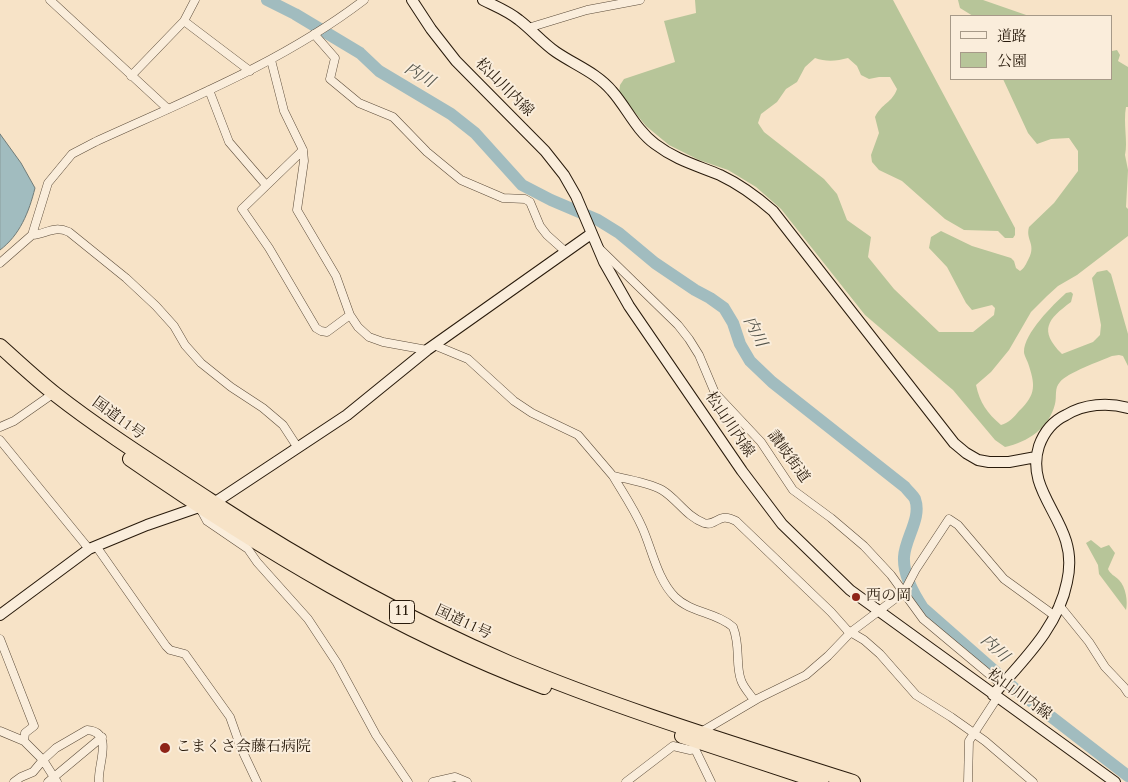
<!DOCTYPE html>
<meta charset="utf-8">
<style>
body{margin:0}
#map{position:relative;width:1128px;height:782px;overflow:hidden;background:#f7e3c7;font-family:Cardo,"Noto Serif JP",serif}
canvas{display:block}
.legend{position:absolute;left:950px;top:15px;width:162px;height:65px;box-sizing:border-box;background:#faeddb;border:1px solid #a69988;margin:0;padding:6px 9px;list-style:none;font-size:15px;color:#281a0b}
.legend li{display:flex;align-items:center;gap:10px;height:25px}
.legend b{width:25px;border:1px solid #a69988}
</style>
<div id="map">
<canvas width="1128" height="782"></canvas>
<ul class="legend">
<li><b style="height:6px;background:#faeddb"></b>道路</li>
<li><b style="height:14px;background:#b7c599"></b>公園</li>
</ul>
</div>
<script>
const ctx = document.querySelector('canvas').getContext('2d');
ctx.lineJoin = 'round';
function paint(path, color) {
  ctx.fillStyle = color;
  ctx.fill(path, 'evenodd');
}
function trace(path, color, width, dash) {
  ctx.strokeStyle = color;
  ctx.lineWidth = width;
  ctx.lineCap = dash ? 'butt' : 'round';
  ctx.setLineDash(dash || []);
  ctx.stroke(path);
}
function drawText(font, color, halo, rows, align = 'center') {
  ctx.font = font + ' Cardo,"Noto Serif JP",serif';
  ctx.lineWidth = 4;
  ctx.setLineDash([]);
  ctx.textBaseline = 'middle';
  ctx.strokeStyle = halo;
  ctx.fillStyle = color;
  for (const [text, x, y, turn = 0] of rows) {
    ctx.save();
    ctx.translate(x, y);
    ctx.rotate((+turn || 0) * Math.PI / 180);
    ctx.textAlign = isNaN(turn) ? turn : align;
    if (halo) ctx.strokeText(text, 0, 0);
    ctx.fillText(text, 0, 0);
    ctx.restore();
  }
}
const green = new Path2D(`
 M695 0H893L1015 228V235L1013 238H1005L998 231 964 230 945 219 902 181 879 170 872 162 871 155 879 133 875 117C882 103 892 103 897 89L890 77H879L869 79 861 75 857 66 848 58C837 61 826 62 815 58L805 67 797 82 786 89 777 102 761 114 758 123 764 132 824 179 837 194 847 220 871 237 868 257 894 289 939 332H973L994 315 995 308 992 305 972 310 966 303 947 267 929 248 931 237 941 231 972 246 1011 258 1014 261 1016 268 1020 271C1024 268 1025 266 1027 262 1038 244 1025 241 1029 227L1054 203 1078 171V151L1069 138 1051 139 1037 144 1028 133 1003 79H1112V51L1117 50 1120 55 1118 61 1128 67V107H1126C1123 123 1128 142 1125 155L1128 170 1126 207 1128 209V236L1077 275 1058 286 1047 296 1031 312 1009 350 991 372 976 385C980 403 987 413 1001 425 1009 423 1014 417 1019 411 1037 394 1035 384 1028 363 1027 360 1024 355 1024 352 1024 333 1053 305 1066 293L1071 292 1073 294 1071 302C1048 319 1038 330 1062 354L1093 342 1100 335 1101 325 1092 278 1097 272 1107 270 1111 274 1128 334V366L1123 356 1119 355 1112 356C1100 361 1067 373 1060 382 1054 388 1057 397 1055 404 1049 428 1028 442 1005 447L995 440 953 390 865 315 781 209 756 187 728 170 699 160 669 145 646 126 619 93 620 85 624 79 675 62 664 21 696 13Z
 M958 0H983L1029 16H973L960 8Z
 M1091 540 1101 548 1109 545 1115 553 1108 569C1110 574 1115 576 1119 580 1126 587 1128 602 1126 610L1099 574 1098 565 1086 543Z`);
const water = new Path2D(`
 M0 134 21 163 35 188C29 212 20 235 0 250Z`);
const river = new Path2D(`
 M267 0 295 14 360 53 379 71 451 114 475 133 522 185 551 200 598 220 619 233 655 263 695 290 710 298 724 308 733 323 740 344 750 361 772 382 905 487C908 491 913 495 915 499 922 518 905 538 904 557 903 575 913 593 923 608L1014 688 1128 776`);
const street = new Path2D(`
 M50 0 168 109
 M184 21 250 71
 M528 28 587 10 640 0
 M314 34 335 58 330 79 359 103 393 117 427 152 461 180 503 198 525 199 530 202 540 226 547 235 566 252
 M271 60 284 111 303 150 304 161 297 210 336 276 350 315 358 327 369 337 383 342 427 350
 M131 76 184 21 195 0
 M209 90 229 142 266 185
 M303 150 242 209 269 248 316 328 321 331 327 332 350 315
 M32 235C47 234 53 225 69 232L126 278 156 306 174 326 185 345 201 363 231 387 263 408 283 425 298 448
 M600 249 678 325 689 339 699 355 715 393 761 442 793 490 831 518 864 546 891 575 923 619 1002 685
 M0 263 32 235 48 183 72 154 95 142C187 100 283 62 364 0
 M434 345 468 359 514 401 532 413 578 435 613 476C627 479 650 483 662 490 677 499 687 517 704 523 717 527 718 511 736 521L831 612 847 630 864 640 880 654 916 695 951 717 985 741 1033 782
 M0 427 14 421 54 393
 M0 440 89 549
 M613 476C623 493 634 509 642 527 652 549 657 579 675 597 691 613 716 612 733 627 741 647 735 664 741 680 743 687 750 694 754 700
 M200 508 207 521 248 549 257 562 308 619 337 663 376 735 408 782
 M96 546 166 646 170 650 185 654 230 717 241 748 257 782
 M1059 605 1089 642 1105 667 1124 687 1128 693
 M0 639 34 726 25 733 24 741 43 760 57 782
 M0 731 24 741
 M14 782 21 777 33 772 43 760 56 748 87 730C115 732 97 765 99 782
 M48 782 102 737
 M433 782 455 777 467 782
 M626 782 673 746 690 750 695 749
 M711 782 695 749 701 732 757 699 806 675 828 656 851 632 904 592 916 569 949 519 958 525 1004 579 1055 616
 M968 782 969 741 997 698`);
const secondary = new Path2D(`
 M412 0 431 29 456 61 545 151 564 175 576 196 604 262 629 306 742 471 782 524 850 590 1115 782
 M483 0C495 6 508 11 519 20 532 30 543 43 556 52 575 65 597 73 612 91 627 108 636 130 655 144 676 160 696 165 720 175 739 184 757 197 773 211L954 443 966 453 978 460 989 462H1009L1036 457
 M0 615 89 549 147 525 199 507 214 503 347 415 427 350 591 234
 M993 695C1022 661 1058 628 1067 582 1070 569 1070 554 1066 541 1056 508 1027 483 1039 446 1044 432 1053 421 1066 415 1084 404 1108 402 1128 408`);
const highway = new Path2D(`
 M0 346C18 362 36 379 55 394 105 433 158 466 211 501 306 563 405 618 509 663 621 710 738 745 853 782
 M130 459C260 549 396 631 544 687
 M682 736 821 782`);
const markers = [
 [856,597,5,"#8f2418"],
 [165,748,6,"#8f2418"]
];
const shields = [
 [402,612,25]
];
const shieldNames = [
 ["11",402,612]
];
const streetNames = [
 ["松山川内線",504,88,45],
 ["国道11号",118,419,36],
 ["松山川内線",729,425,56],
 ["讃岐街道",788,457,54],
 ["国道11号",463,623,25],
 ["松山川内線",1019,695,36]
];
const poiNames = [
 ["西の岡",866,597],
 ["こまくさ会藤石病院",176,748]
];
const waterNames = [
 ["内川",419,76,31],
 ["内川",754,332,63],
 ["内川",994,649,42]
];
paint(green, '#b7c599');
paint(water, '#a1bcbf');
trace(water, '#717b77', 1);
trace(river, '#a1bcbf', 12);
trace(street, '#5c4c3a', 9);
trace(secondary, '#281a0b', 12);
trace(highway, '#281a0b', 16);
trace(street, '#faeddb', 8);
trace(secondary, '#faeddb', 10);
trace(highway, '#f7e3c7', 14);
for (const [x, y, r, color] of markers) {
  const dot = new Path2D();
  dot.arc(x, y, r, 0, 2 * Math.PI);
  ctx.fillStyle = color;
  ctx.fill(dot);
  trace(dot, '#faeddb', 2);
}
for (const [x, y, w] of shields) {
  const box = new Path2D();
  box.roundRect(x - w / 2, y - 11.5, w, 23, 4);
  ctx.fillStyle = '#faeddb';
  ctx.fill(box);
  trace(box, '#281a0b', 1);
}
drawText('bold 14px', '#281a0b', null, shieldNames);
drawText('15px', '#281a0b', '#faeddb', streetNames);
drawText('15px', '#281a0b', '#faeddb', poiNames, 'left');
drawText('italic 16px', '#52534a', '#faeddb', waterNames);
</script>
